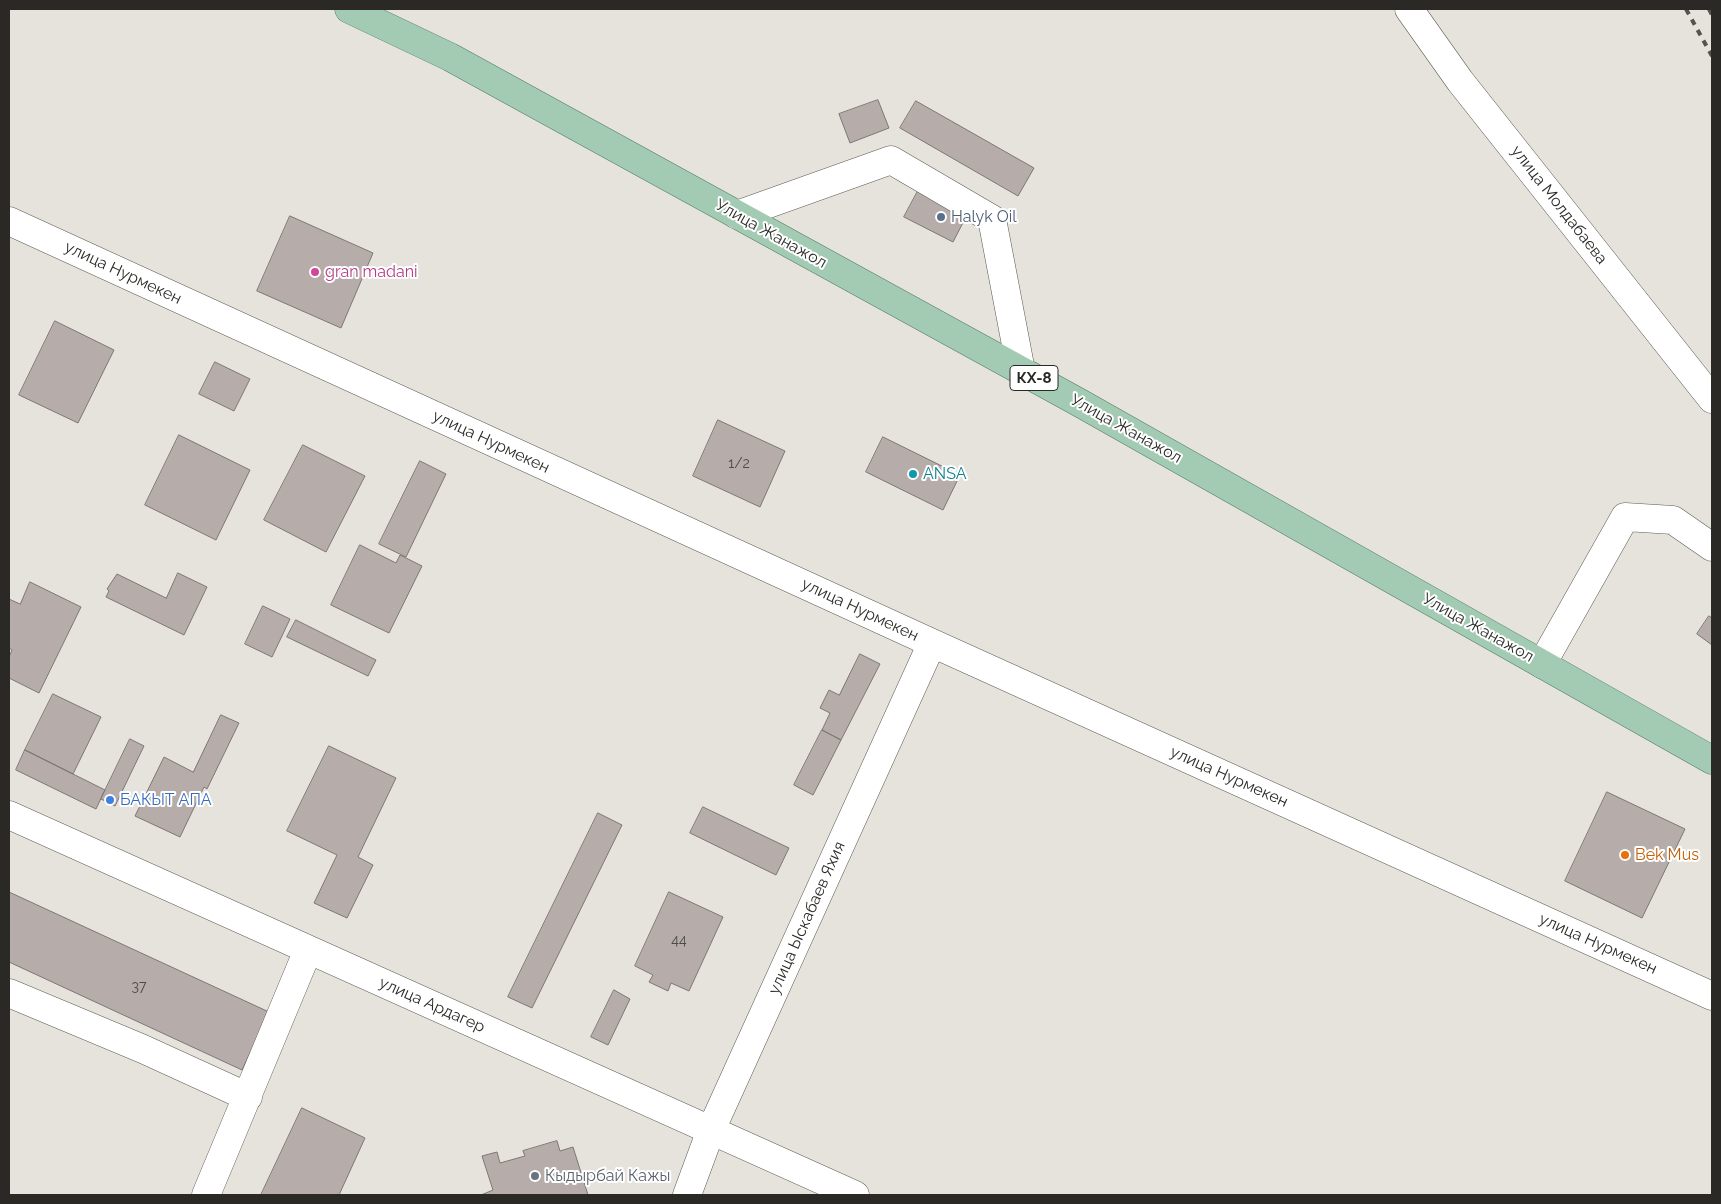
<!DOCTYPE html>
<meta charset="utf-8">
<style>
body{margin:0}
#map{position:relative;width:1721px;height:1204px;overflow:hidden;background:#e6e3dc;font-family:Raleway,sans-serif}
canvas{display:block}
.frame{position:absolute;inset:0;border:10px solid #2a2926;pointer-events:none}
</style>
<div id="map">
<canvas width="1721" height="1204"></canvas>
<div class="frame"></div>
</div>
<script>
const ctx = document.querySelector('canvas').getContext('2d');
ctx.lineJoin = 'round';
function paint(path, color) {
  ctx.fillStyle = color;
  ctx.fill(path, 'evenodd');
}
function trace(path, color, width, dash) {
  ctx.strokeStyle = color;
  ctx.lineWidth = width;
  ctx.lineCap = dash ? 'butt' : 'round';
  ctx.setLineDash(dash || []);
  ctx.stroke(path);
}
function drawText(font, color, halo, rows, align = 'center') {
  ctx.font = font + ' Raleway,sans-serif';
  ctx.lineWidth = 4;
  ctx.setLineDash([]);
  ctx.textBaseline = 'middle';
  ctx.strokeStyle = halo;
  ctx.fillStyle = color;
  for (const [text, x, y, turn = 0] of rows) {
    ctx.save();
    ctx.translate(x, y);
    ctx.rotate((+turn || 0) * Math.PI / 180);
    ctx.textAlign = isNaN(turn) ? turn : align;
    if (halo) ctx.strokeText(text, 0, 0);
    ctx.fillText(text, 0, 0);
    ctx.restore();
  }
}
const building = new Path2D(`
 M878 100 889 128 850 143 839 114Z
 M916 101 1034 168 1018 196 900 128Z
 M919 189 967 215 953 242 904 217Z
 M290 216 373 253 341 328 257 291Z
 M55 321 114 350 78 423 19 395Z
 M215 362 250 379 234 411 199 394Z
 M718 420 785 451 760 507 693 476Z
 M179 435 250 470 216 540 145 505Z
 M883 437 960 475 943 510 866 472Z
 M303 445 365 476 326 552 264 520Z
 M420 461 446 474 406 557 379 544Z
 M360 545 396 563 400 555 422 566 389 633 331 605Z
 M178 573 207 587 184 635 106 597 109 591 107 589 117 574 166 598Z
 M30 582 81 607 39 693 9 678V657L12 650 9 648V599L20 604Z
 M263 606 290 619 272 657 245 644Z
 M1709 616 1712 618V645L1697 634Z
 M296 620 376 660 368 676 287 637Z
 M860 654 880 664 841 740 822 730 830 713 820 708 829 690 839 695Z
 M53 694 101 717 73 774 25 750Z
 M221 715 239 723 207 789 204 787 180 837 135 816 164 757 193 772Z
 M822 730 841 740 813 795 794 785Z
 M130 739 144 746 115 806 101 799Z
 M329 746 396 778 358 857 373 865 347 918 314 903 337 855 287 831Z
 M25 750 105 790 96 809 16 770Z
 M1607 792 1685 829 1642 918 1565 881Z
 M703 807 789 848 776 875 690 833Z
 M598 813 622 825 532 1008 508 997Z
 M9 892 269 1012 242 1070 9 962Z
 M669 892 723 917 689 991 671 983 668 991 649 982 653 975 635 966Z
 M614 990 630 999 608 1045 591 1037Z
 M302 1108 365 1138 339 1195H261Z
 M557 1141 560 1151 573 1147 588 1195H481L493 1190 482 1156 497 1152 500 1163 525 1156 523 1151Z`);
const minor = new Path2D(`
 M1409 9 1460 81 1712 399
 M737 215 891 160 992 219 1021 371
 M9 221 932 643 1712 996
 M1542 664 1625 517 1673 520 1712 547
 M9 815 855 1195
 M9 993 143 1049 248 1097
 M206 1195 308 950
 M687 1195 711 1130 932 643`);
const major = new Path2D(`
 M349 9 450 57 1080 403 1712 760`);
const rail = new Path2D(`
 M1686 9 1712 56
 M1709 9 1712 15`);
const markers = [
 [941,217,5,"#5c6f8a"],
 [315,272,5,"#d1479c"],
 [913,474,5,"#0f9aa8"],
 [110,800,5,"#3f7fe0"],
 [1625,855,5,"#e8710a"],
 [535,1176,5,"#6b7280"]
];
const numberNames = [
 ["1/2",739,464],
 ["44",679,941],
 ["37",139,987]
];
const shields = [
 [1034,378,48]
];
const shieldNames = [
 ["КХ-8",1034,378]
];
const streetNames = [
 ["улица Молдабаева",1559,205,52],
 ["Улица Жанажол",771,234,29],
 ["улица Нурмекен",123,273,25],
 ["Улица Жанажол",1126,429,29],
 ["улица Нурмекен",491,442,25],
 ["улица Нурмекен",860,610,25],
 ["Улица Жанажол",1478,628,29],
 ["улица Нурмекен",1229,777,24],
 ["улица Ыскабаев Яхия",807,918,-66],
 ["улица Нурмекен",1598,944,24],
 ["улица Ардагер",432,1005,24]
];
const serviceNames = [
 ["Halyk Oil",951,217]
];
const hotelNames = [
 ["gran madani",325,272]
];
const cultureNames = [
 ["ANSA",923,474]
];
const shopNames = [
 ["БАКЫТ АПА",120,800]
];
const foodNames = [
 ["Bek Mus",1635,855]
];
const worshipNames = [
 ["Кыдырбай Кажы",545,1176]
];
paint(building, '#b6adab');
trace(building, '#7e7674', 1);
trace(minor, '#5e5c55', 29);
trace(major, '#507c61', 29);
trace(minor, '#fff', 28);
trace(major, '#a3cbb3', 28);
trace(rail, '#54534f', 4, [6, 6]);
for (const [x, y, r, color] of markers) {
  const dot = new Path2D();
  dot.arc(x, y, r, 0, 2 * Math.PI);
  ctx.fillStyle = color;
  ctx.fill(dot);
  trace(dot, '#fff', 2);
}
drawText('14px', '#4d4a47', null, numberNames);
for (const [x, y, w] of shields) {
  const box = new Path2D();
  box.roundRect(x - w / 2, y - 12.5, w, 25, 4);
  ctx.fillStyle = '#fff';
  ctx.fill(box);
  trace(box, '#2a2926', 1);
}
drawText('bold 15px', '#2a2926', null, shieldNames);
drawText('16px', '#2a2926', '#fff', streetNames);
drawText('16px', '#4e5e75', '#fff', serviceNames, 'left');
drawText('16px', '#b23c85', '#fff', hotelNames, 'left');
drawText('16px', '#0d838f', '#fff', cultureNames, 'left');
drawText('16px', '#366cbe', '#fff', shopNames, 'left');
drawText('16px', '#c56008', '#fff', foodNames, 'left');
drawText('16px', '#5b616d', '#fff', worshipNames, 'left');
</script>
